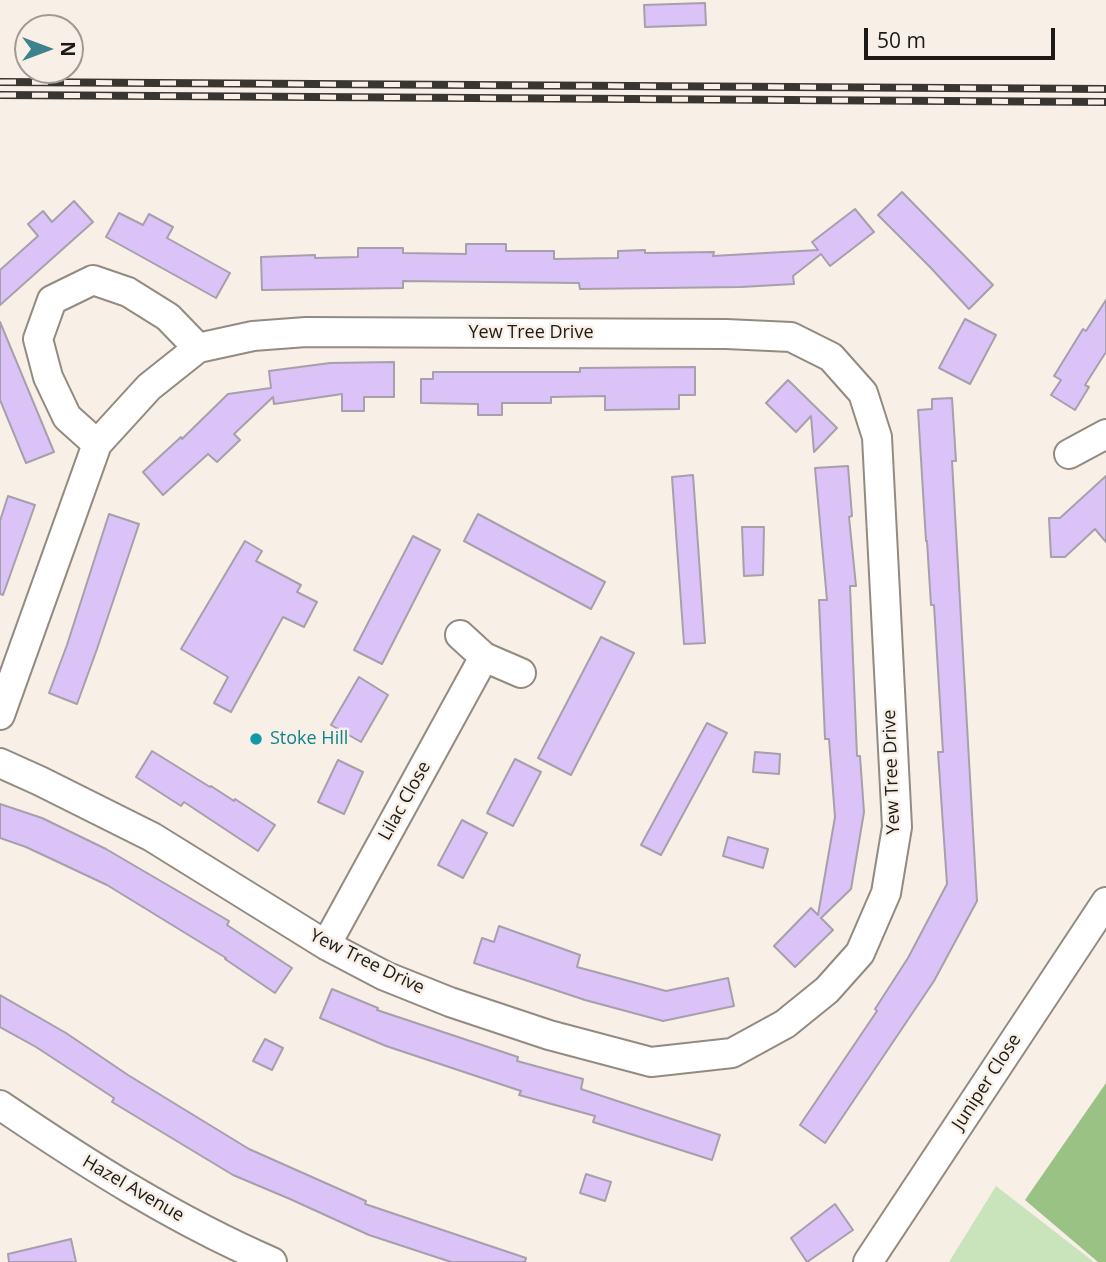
<!DOCTYPE html>
<style>
body{margin:0}
#map{position:relative;width:1106px;height:1262px;overflow:hidden;background:#f8efe6;font-family:"Open Sans",sans-serif}
canvas{display:block}
.north{position:absolute;left:14px;top:14px;width:70px;height:70px;box-sizing:border-box;background:#f8efe6;border:2px solid #a09a93;border-radius:50%;rotate:90deg;font-size:19px;font-weight:700;line-height:28px;text-align:center;color:#1d1a16}
.north::after{content:'';display:block;margin:auto;width:24px;height:32px;background:#3d838d;clip-path:polygon(50% 0,100% 100%,50% 72%,0 100%)}
.scale{position:absolute;left:864px;top:28px;width:191px;height:32px;box-sizing:border-box;border:4px solid #1d1a16;border-top:0;padding-left:9px;font-size:21px;line-height:24px;white-space:nowrap;color:#1d1a16;-webkit-text-stroke:5px #f8efe6;paint-order:stroke}
</style>
<div id="map">
<canvas width="1106" height="1262"></canvas>
<div class="north">N</div>
<div class="scale">50 m</div>
</div>
<script>
const ctx = document.querySelector('canvas').getContext('2d');
ctx.lineJoin = 'round';
function paint(path, color) {
  ctx.fillStyle = color;
  ctx.fill(path, 'evenodd');
}
function trace(path, color, width, dash) {
  ctx.strokeStyle = color;
  ctx.lineWidth = width;
  ctx.lineCap = dash ? 'butt' : 'round';
  ctx.setLineDash(dash || []);
  ctx.stroke(path);
}
function drawText(font, color, halo, rows, align = 'center') {
  ctx.font = font + ' "Open Sans",sans-serif';
  ctx.lineWidth = 5;
  ctx.setLineDash([]);
  ctx.textBaseline = 'middle';
  ctx.strokeStyle = halo;
  ctx.fillStyle = color;
  for (const [text, x, y, turn = 0] of rows) {
    ctx.save();
    ctx.translate(x, y);
    ctx.rotate((+turn || 0) * Math.PI / 180);
    ctx.textAlign = isNaN(turn) ? turn : align;
    if (halo) ctx.strokeText(text, 0, 0);
    ctx.fillText(text, 0, 0);
    ctx.restore();
  }
}
const green = new Path2D(`
 M996 1186 1094 1262H949Z`);
const forest = new Path2D(`
 M1106 1083V1262H1098L1025 1200Z`);
const building = new Path2D(`
 M705 3 706 25 645 27 644 5Z
 M902 192 993 285 969 309 930 267 878 215Z
 M74 201 93 222 0 305V270L38 236 28 224 43 211 52 222Z
 M855 209 874 232 830 266 821 254 793 276 794 284 741 287 580 289 579 283 403 281V288L262 290 261 257 315 255V258L358 257V248H403V253L466 254V244H506V251H554V259L618 258V251L645 250V253L714 252 713 256 818 250 812 242Z
 M119 213 143 225 149 214 173 227 167 238 230 273 216 298 106 237Z
 M1106 300V352L1085 385 1089 387 1075 410 1051 395 1061 380 1054 376 1083 329 1086 331Z
 M965 319 996 335 970 384 939 368Z
 M0 322 54 452 26 463 0 400Z
 M394 362V397H364V411H342V394L274 404 273 397 234 434 240 440 217 462 208 454 163 495 143 472 181 437 182 439 228 394 271 388 269 371 330 363Z
 M695 367V395H679V409L605 410V396L551 397V403H502V415H478V404L421 403V379H433V372H580V368Z
 M788 380 837 428 814 452 811 416 796 432 766 403Z
 M952 398 956 461H952L977 901 934 981 825 1143 800 1125 877 1011 875 1009 908 958 947 884 938 752H943L934 605H931L927 541H926L918 410 932 409V399Z
 M848 466 852 516 849 517 856 586H850L857 756H860L864 812 851 889 821 918 833 930 795 967 774 946 811 908 818 915 835 817 829 739H825L819 600H827L815 468Z
 M693 475 705 643 684 644 672 477Z
 M1106 476V542L1095 529 1065 557H1051L1049 518H1060Z
 M8 496 35 505 3 595 0 594V521Z
 M109 514 139 524 97 649 77 704 49 693 67 645Z
 M478 514 605 582 591 609 464 541Z
 M742 527H764L763 575 744 576Z
 M413 536 440 550 382 664 354 650Z
 M245 541 262 551 256 561 301 585 297 592 317 602 304 627 283 617 231 712 214 703 228 677 181 649Z
 M601 637 634 653 571 775 538 758Z
 M359 677 388 695 361 742 331 725Z
 M707 723 727 733 661 855 641 845Z
 M152 751 210 787 211 786 234 801 235 799 275 825 258 851 184 802 181 806 136 777Z
 M755 752 780 754 779 774 753 772Z
 M515 759 541 772 513 826 487 813Z
 M338 760 363 772 344 814 318 802Z
 M0 804 42 818 106 849 229 921 227 925 292 968 275 993 225 959 226 958 107 885 26 847 0 838Z
 M462 820 487 833 463 878 438 865Z
 M728 837 768 849 763 868 723 856Z
 M499 926 580 955 577 967 666 991 728 978 734 1006 663 1021 585 1000 474 963 482 938 494 942Z
 M332 989 378 1008 377 1010 518 1057 517 1061 583 1079 581 1089 720 1135 712 1160 593 1122 595 1116 519 1095 521 1091 386 1046 320 1018Z
 M0 995 66 1033 128 1075 249 1149 366 1201 365 1204 526 1258 525 1262H451L369 1235 290 1199 233 1175 112 1102 114 1098 36 1047 0 1027Z
 M265 1039 283 1048 272 1070 253 1061Z
 M586 1174 611 1182 605 1201 580 1193Z
 M835 1204 853 1230 807 1262 791 1238Z
 M71 1239 76 1262H9L8 1254Z`);
const minor = new Path2D(`
 M97 444 149 387 198 348
 M1069 454 1106 434
 M460 635 484 657 521 673
 M0 715 97 444 67 417 48 377 38 339 52 300 93 280 128 292 168 317 198 348 253 336 306 332 726 334 791 337 831 357 863 393 877 437 897 827 886 893 860 953 827 990 785 1024 732 1053 651 1062 549 1035 450 1002 385 976 326 945 152 837 40 781 0 763
 M326 945 484 657
 M0 1105C87 1164 175 1220 272 1262
 M868 1262 1106 902`);
const rail = new Path2D(`
 M0 82 1106 89
 M0 95 1106 102`);
const markers = [
 [256,739,7,"#0f9aa8"]
];
const streetNames = [
 ["Yew Tree Drive",531,333],
 ["Yew Tree Drive",892,772,-92],
 ["Lilac Close",405,801,-61],
 ["Yew Tree Drive",367,962,26],
 ["Juniper Close",987,1082,-57],
 ["Hazel Avenue",133,1189,30]
];
const cultureNames = [
 ["Stoke Hill",270,739]
];
paint(green, '#c9e4bb');
paint(forest, '#9ac285');
paint(building, '#dbc3f7');
trace(building, '#a5a0ab', 2);
trace(minor, '#928b82', 32);
trace(minor, '#fff', 28);
trace(rail, '#393531', 8);
trace(rail, '#f8efe6', 5, [16]);
for (const [x, y, r, color] of markers) {
  const dot = new Path2D();
  dot.arc(x, y, r, 0, 2 * Math.PI);
  ctx.fillStyle = color;
  ctx.fill(dot);
  trace(dot, '#f8efe6', 2.5);
}
drawText('18px', '#1d1a16', '#f8efe6', streetNames);
drawText('18px', '#0d838f', '#f8efe6', cultureNames, 'left');
</script>
